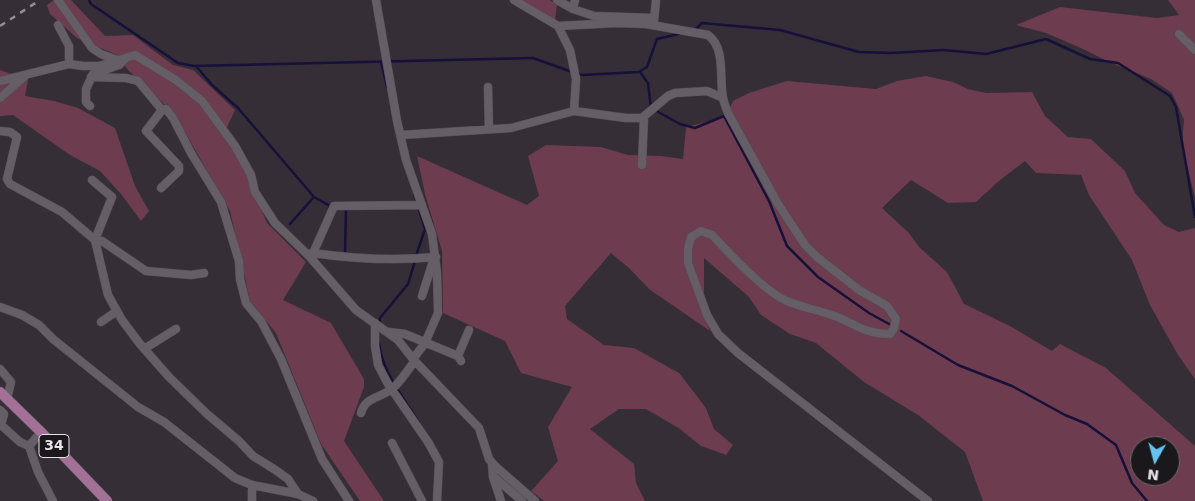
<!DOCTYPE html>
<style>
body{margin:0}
#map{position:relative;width:1195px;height:501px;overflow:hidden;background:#352e37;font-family:"DejaVu Sans",sans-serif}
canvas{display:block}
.north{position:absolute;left:1130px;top:436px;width:50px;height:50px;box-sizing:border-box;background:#1b181c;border:1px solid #6d696e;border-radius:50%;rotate:187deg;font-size:14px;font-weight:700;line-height:20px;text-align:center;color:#e7e2e8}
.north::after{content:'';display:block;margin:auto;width:18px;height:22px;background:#65c4ef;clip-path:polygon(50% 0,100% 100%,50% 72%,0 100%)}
</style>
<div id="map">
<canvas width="1195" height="501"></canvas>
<div class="north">N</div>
</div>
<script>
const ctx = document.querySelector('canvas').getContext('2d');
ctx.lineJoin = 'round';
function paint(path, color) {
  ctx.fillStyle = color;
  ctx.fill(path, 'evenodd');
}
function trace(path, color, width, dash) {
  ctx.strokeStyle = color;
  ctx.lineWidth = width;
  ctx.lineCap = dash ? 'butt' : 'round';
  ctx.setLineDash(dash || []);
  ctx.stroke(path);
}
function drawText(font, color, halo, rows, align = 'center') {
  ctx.font = font + ' "DejaVu Sans",sans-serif';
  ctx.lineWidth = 4.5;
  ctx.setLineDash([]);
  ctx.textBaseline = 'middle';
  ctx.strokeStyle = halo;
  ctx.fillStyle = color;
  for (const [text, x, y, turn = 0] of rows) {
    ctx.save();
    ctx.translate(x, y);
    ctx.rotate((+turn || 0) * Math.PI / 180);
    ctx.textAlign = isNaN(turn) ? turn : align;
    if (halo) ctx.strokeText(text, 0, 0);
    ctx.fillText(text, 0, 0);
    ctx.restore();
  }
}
const green = new Path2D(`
 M54 0H71L105 36 133 35 173 65 193 70 235 110 227 127 267 223 306 262 283 300 331 323 364 379V387L344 441 384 501H360L321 444 276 333 250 301 230 211 185 132 164 104 129 71 115 54 77 38 50 14 47 5Z
 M521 0H550L557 5 555 20Z
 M1168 0H1195V198L1182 144 1184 120 1172 93 1151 79 1107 61 1083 49 1046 33 1016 25 1060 7 1157 18 1179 15Z
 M0 70 28 80 25 96 54 101 78 108 115 128 135 186 149 211 141 221 121 194 100 171 70 155 13 115 0 116Z
 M926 76 953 82 968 89 986 93 1032 92 1045 116 1068 137 1091 139 1125 171 1135 193 1164 225 1179 232 1195 228V379L1178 355 1150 305 1132 260 1089 195 1081 175 1036 173 1025 161 1000 180 976 202 948 203 911 180 882 208 909 233 919 247 947 272 964 304 1010 326 1052 351 1060 344 1106 368 1195 446V501H983L965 452 918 415 864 382 816 343 790 334 761 315 749 297 704 258V299L701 308 710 331 649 289 630 269 611 253 565 306 567 319 604 345 634 348 679 373 706 408 714 429 733 445 726 455 701 446 680 429 646 409H619L590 429 634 464 636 483 645 501H544L531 491 558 461 548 427 572 387 521 373 505 341 443 313 442 251 425 194 417 156 527 205 539 196 528 156 546 145 601 147 628 155 661 156 683 159 686 127 726 117 733 101 749 93 787 81 876 89 897 81ZM1140 446H1170V476H1140Z`);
const stream = new Path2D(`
 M89 0 91 4 178 63 194 66 533 58 572 72
 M695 30 702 23 780 30 859 52 891 53 944 50 986 54 1046 39 1090 59 1118 63 1170 96 1176 107 1195 217
 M381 62 387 87
 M196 66 212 85 238 108 314 197 330 206 329 208
 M640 72 648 83 651 108 680 124 695 128 724 116 769 201 787 246 818 277 869 313 889 324
 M578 73 582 75 639 72 647 67 657 39 683 33
 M414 194 425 229 416 256
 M290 224 314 197
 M345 254 346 209
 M379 324 380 318 408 284 415 261
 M901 331 958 365 1012 386 1065 415 1087 424 1116 445 1132 483 1147 501
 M379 342C382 373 404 397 419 423`);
const minor = new Path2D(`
 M58 0 92 48 101 54 117 60
 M376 0 397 121 406 160 432 234 437 273 438 313 425 343 413 359
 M514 0 558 26 570 50 576 79 574 111
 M557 0 573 9
 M575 0 573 9 594 16 654 18
 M654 21 656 0
 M58 25 69 46V64
 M558 26 617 23 646 24 708 35C726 48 719 78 723 98 724 103 726 108 728 113L778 204 805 245 817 257 859 290 887 306 896 319 894 328 890 334C863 334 855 323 832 315 817 310 801 307 787 301 765 292 729 253 712 235L701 231 691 237 688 249V263L707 315 718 334 738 353 928 501
 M1179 34 1195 50
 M91 77 126 78 138 81 162 110 146 131 179 166V171L161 188
 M0 81 69 64 83 66H99L135 55 176 80 202 101 235 146 251 175 255 192 275 223 309 256 356 310 398 340 413 359 479 428 489 459 495 466 535 501
 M488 87 489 129
 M0 98 25 76
 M90 106 86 102V89L93 74 119 65 126 58
 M162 110 166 109 173 118 191 153 221 202 239 261 240 279 246 303 261 321 281 359 322 459 349 501
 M0 131 10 132 17 137 7 179 10 184 62 212 95 240 108 295 122 320 140 344 169 377 206 413 239 441 253 456 274 469 288 479 298 494
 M401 135 511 128 574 111 626 118H642L668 96 675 93 707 91 723 98
 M642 165 644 117
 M92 180 112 197 95 240 102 241 146 271 191 275 204 273
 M313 253C354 259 395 261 436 257
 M309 256 314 251 334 206 422 205
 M422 296 434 258
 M0 307 22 315 39 325 53 339 138 407 164 422 235 478 252 485 298 494 313 501
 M101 322 117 311
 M375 323V346L378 365 388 384 428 442 439 462 437 501
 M389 332 405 334 458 356
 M144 349 176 329
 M461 361 458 356 469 330
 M0 369 11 382 7 399
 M0 410 4 414 1 425
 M361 413C365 397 380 398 392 389 400 383 408 369 415 361
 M0 424 20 442 29 446 38 472 53 501
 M392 443 422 501
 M29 446 41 432
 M492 463 493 477 501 501
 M493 476 522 501
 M252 485V501`);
const major = new Path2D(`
 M0 392 41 432 107 501`);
const rail = new Path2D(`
 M0 26 40 0`);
const shields = [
 [54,446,30]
];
const shieldNames = [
 ["34",54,446]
];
paint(green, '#6d3c4e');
trace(stream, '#16103a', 2.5);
trace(minor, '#524c53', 9);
trace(major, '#524c53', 11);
trace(minor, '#665e67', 8);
trace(major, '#a47196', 10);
trace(rail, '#938d95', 2.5, [6, 6]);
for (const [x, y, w] of shields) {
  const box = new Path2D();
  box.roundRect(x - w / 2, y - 11.5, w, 23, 4);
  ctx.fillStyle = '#1b181c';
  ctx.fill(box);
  trace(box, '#e7e2e8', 1);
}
drawText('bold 14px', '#e7e2e8', null, shieldNames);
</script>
